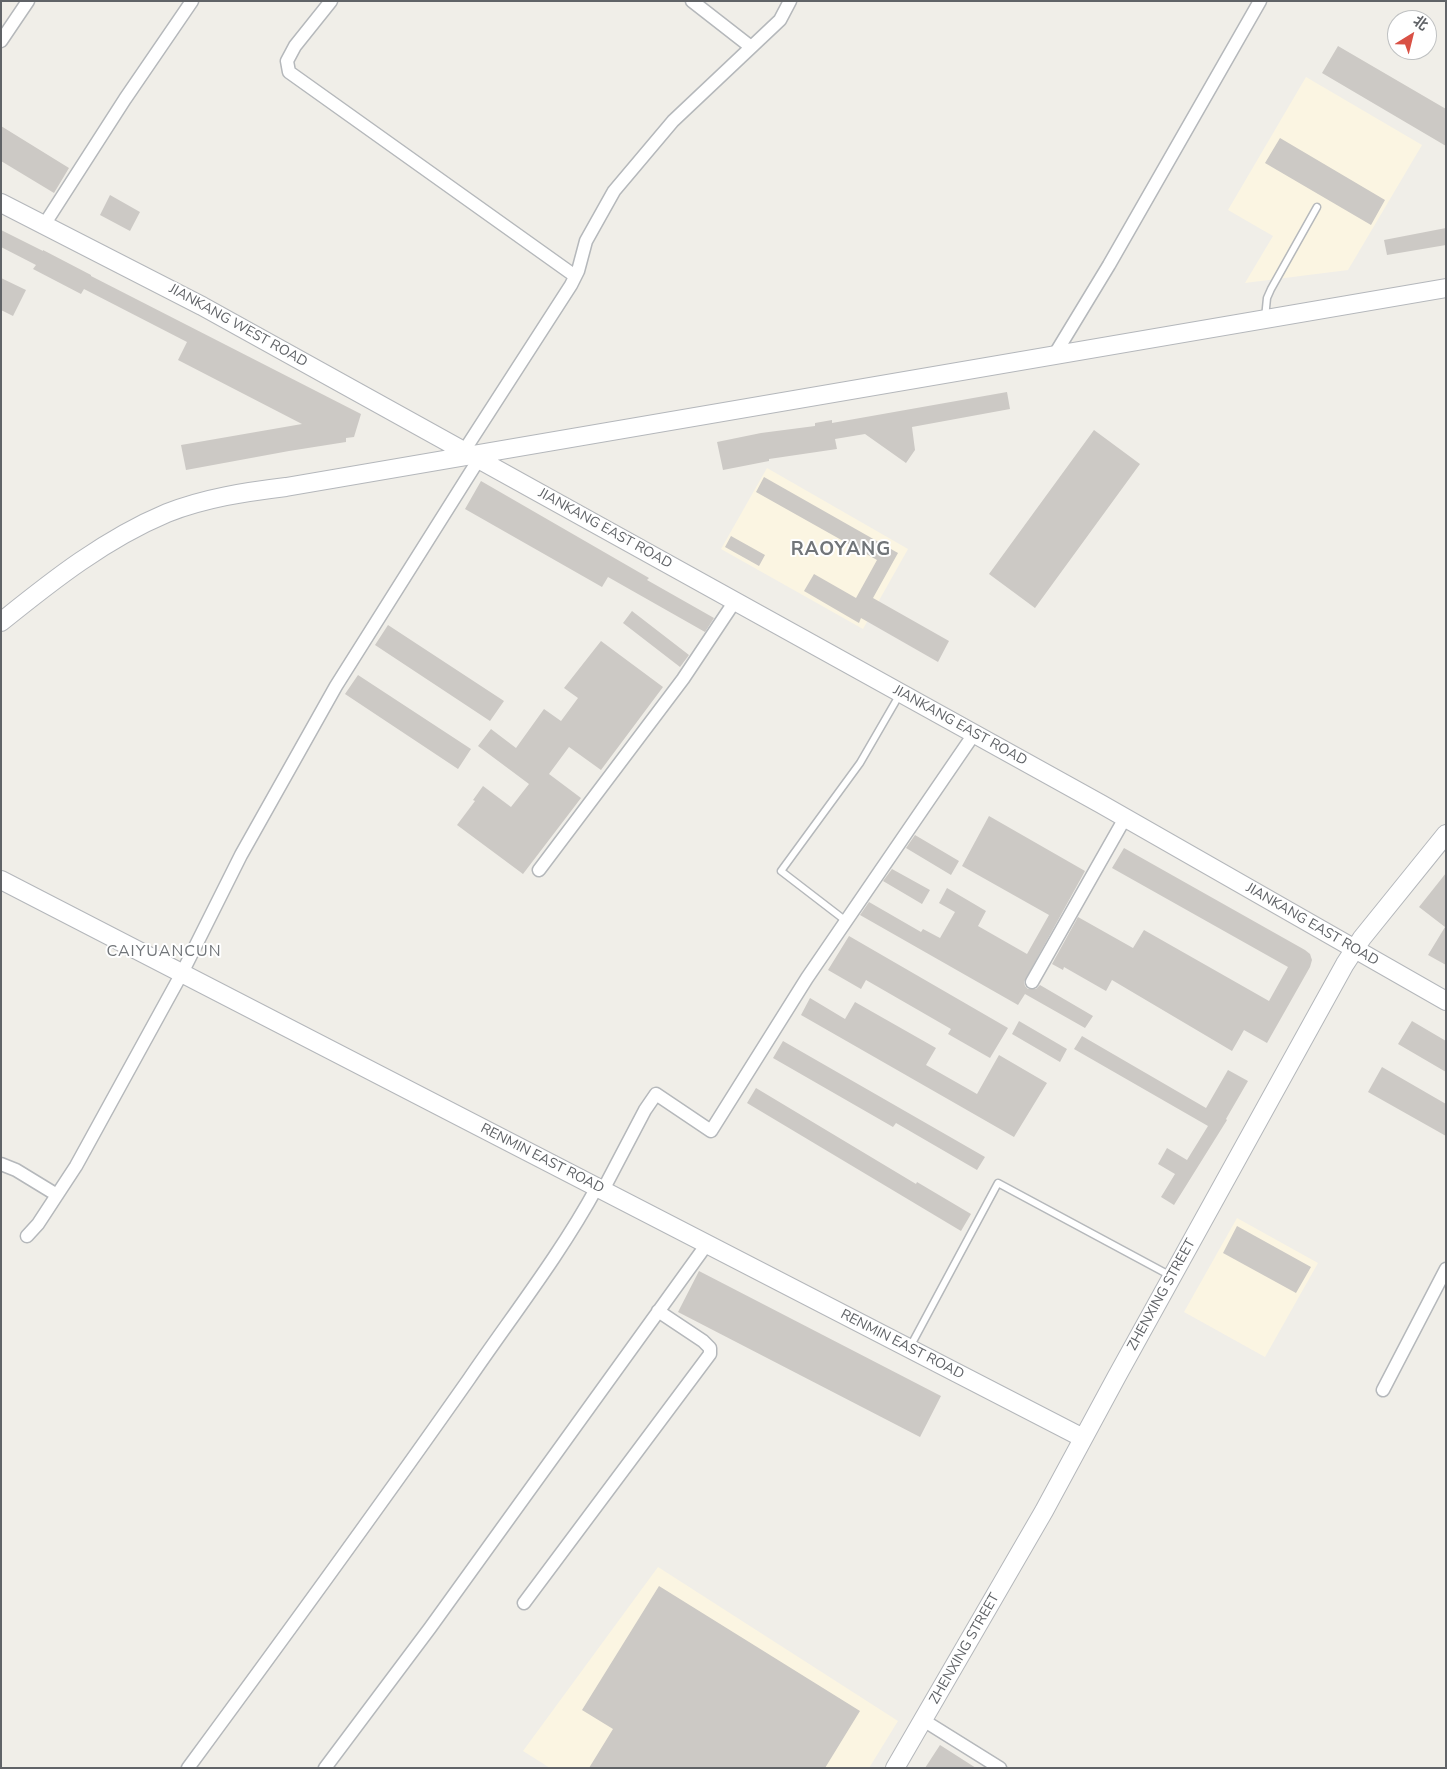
<!DOCTYPE html>
<meta charset="utf-8">
<style>
body{margin:0}
#map{position:relative;width:1447px;height:1769px;overflow:hidden;background:#f0eee8;font-family:"Nunito Sans","Noto Sans SC",sans-serif}
canvas{display:block}
.frame{position:absolute;inset:0;border:2px solid #606367;pointer-events:none}
.north{position:absolute;left:1387px;top:10px;width:50px;height:50px;box-sizing:border-box;background:#fff;border:1px solid #bfc1c2;border-radius:50%;rotate:36deg;font-size:14px;font-weight:700;line-height:20px;text-align:center;color:#606367}
.north::after{content:'';display:block;margin:auto;width:18px;height:22px;background:#d95145;clip-path:polygon(50% 0,100% 100%,50% 72%,0 100%)}
</style>
<div id="map">
<canvas width="1447" height="1769"></canvas>
<div class="frame"></div>
<div class="north">北</div>
</div>
<script>
const ctx = document.querySelector('canvas').getContext('2d');
ctx.lineJoin = 'round';
function paint(path, color) {
  ctx.fillStyle = color;
  ctx.fill(path, 'evenodd');
}
function trace(path, color, width, dash) {
  ctx.strokeStyle = color;
  ctx.lineWidth = width;
  ctx.lineCap = dash ? 'butt' : 'round';
  ctx.setLineDash(dash || []);
  ctx.stroke(path);
}
function drawText(font, color, halo, rows, align = 'center') {
  ctx.font = font + ' "Nunito Sans",sans-serif';
  ctx.lineWidth = 4;
  ctx.setLineDash([]);
  ctx.textBaseline = 'middle';
  ctx.strokeStyle = halo;
  ctx.fillStyle = color;
  for (const [text, x, y, turn = 0] of rows) {
    ctx.save();
    ctx.translate(x, y);
    ctx.rotate((+turn || 0) * Math.PI / 180);
    ctx.textAlign = isNaN(turn) ? turn : align;
    if (halo) ctx.strokeText(text, 0, 0);
    ctx.fillText(text, 0, 0);
    ctx.restore();
  }
}
const commercial = new Path2D(`
 M1306 77 1422 145 1348 270 1245 283 1273 236 1228 210Z
 M767 468 908 549 863 629 721 549Z
 M1237 1218 1318 1263 1265 1357 1184 1312Z
 M658 1567 898 1721 869 1768H550L523 1751Z`);
const building = new Path2D(`
 M1338 46 1446 109V146L1322 73Z
 M1 126 69 168 54 193 1 161Z
 M1280 138 1385 200 1371 225 1265 163Z
 M110 195 140 212 130 231 100 215Z
 M1446 228V245L1387 255 1384 240Z
 M1 230 43 251V250L91 275V276L361 414 354 437 346 438V442L289 451 186 470 181 445 302 424 178 360 187 342 84 289 81 294 33 269 36 265 1 247Z
 M1 278 26 290 13 316 1 310Z
 M1007 392 1010 409 912 427 915 450 906 463 865 434 835 439 837 449 769 459V461L723 470 717 442 761 433 815 426V423L832 420V423Z
 M1094 430 1140 464 1035 608 989 574Z
 M764 477 898 553 873 598 949 641 938 662 861 618 859 623 804 591 814 574 856 598 877 560 756 492Z
 M481 481 649 578 647 580 714 618 705 632 608 577 602 587 465 509Z
 M731 536 765 555 759 566 725 547Z
 M632 611 689 655 680 667 623 623Z
 M388 625 504 701 490 721 375 645Z
 M601 641 663 687 601 770 569 747 549 774 581 798 523 874 457 825 475 801 473 800 483 786 511 807 529 784 478 746 491 729 516 748 544 709 561 721 578 698 564 688Z
 M358 675 471 749 458 769 345 694Z
 M989 816 1085 871 1024 982 1025 986 1028 989H1036L1040 985 1093 1016 1085 1028 1025 994 1018 1005 860 915 869 902 921 932 923 929 940 938 955 912 939 903 947 888 986 911 978 926 1027 954 1049 915 962 866Z
 M915 835 959 861 951 875 906 848Z
 M1124 848 1305 950 1310 954 1312 960 1310 967 1267 1043 1244 1030 1232 1051 1112 980 1106 991 1064 967 1063 970 1052 964 1078 917 1133 948 1144 930 1269 1001 1288 967 1112 868Z
 M892 869 930 890 922 904 883 881Z
 M1446 873V965L1428 955 1445 927 1419 907Z
 M849 936 1008 1028 990 1058 948 1034 951 1029 866 980 861 989 828 970Z
 M810 998 845 1019 855 1002 936 1048 926 1065 977 1094 999 1055 1047 1083 1014 1137 801 1015Z
 M1019 1021 1067 1049 1060 1062 1012 1034Z
 M1412 1021 1446 1041V1072L1398 1044Z
 M1082 1036 1206 1108 1228 1070 1248 1081 1226 1119 1227 1120 1174 1205 1161 1197 1175 1174 1158 1164 1167 1148 1187 1160 1208 1126 1074 1049Z
 M783 1041 985 1157 977 1170 896 1123 893 1127 773 1058Z
 M1382 1067 1446 1104V1136L1368 1092Z
 M756 1088 916 1184 917 1182 971 1214 961 1231 747 1103Z
 M1237 1226 1311 1267 1296 1293 1223 1253Z
 M699 1271 941 1396 920 1437 678 1312Z
 M659 1586 860 1711 825 1768H589L613 1729 582 1710Z
 M940 1745 976 1768H925Z`);
const lane = new Path2D(`
 M1265 318 1267 298 1271 289 1317 207
 M846 921 781 871 860 763 900 694
 M910 1347 998 1183 1171 1276`);
const street = new Path2D(`
 M331 1 295 46 287 61 289 72 575 276
 M692 1 751 47
 M1 41 28 1
 M44 225 125 99 192 1
 M1055 354 1109 265 1260 1
 M464 451 571 285 578 271 586 241 614 191 673 121 780 20 790 1
 M539 870 683 679 735 601
 M1032 982 1125 818
 M1 1164 16 1170 57 1195
 M603 1190 645 1110 656 1094 711 1131 807 978 974 734
 M27 1236 38 1224 76 1166 182 973 241 855 336 686 479 459
 M1383 1390 1446 1269
 M524 1603 710 1354V1348L703 1341 658 1311
 M923 1720 1000 1768
 M188 1768C283 1639 377 1510 469 1379 512 1316 560 1255 597 1187
 M325 1768 430 1628 707 1244`);
const secondary = new Path2D(`
 M1 203 202 306 1101 804 1446 1001
 M1 622C53 580 105 539 167 513 205 498 245 492 286 487L1446 288
 M1 880 1083 1438
 M895 1768 1044 1511 1117 1376 1345 964 1362 938 1446 834`);
const streetNames = [
 ["JIANKANG WEST ROAD",238,326,29],
 ["JIANKANG EAST ROAD",605,529,29],
 ["JIANKANG EAST ROAD",960,726,29],
 ["JIANKANG EAST ROAD",1312,925,30],
 ["RENMIN EAST ROAD",542,1159,27],
 ["ZHENXING STREET",1162,1295,-61],
 ["RENMIN EAST ROAD",902,1345,27],
 ["ZHENXING STREET",965,1649,-60]
];
const quarterNames = [
 ["CAIYUANCUN",164,952]
];
const districtNames = [
 ["RAOYANG",841,550]
];
paint(commercial, '#fbf5e2');
paint(building, '#ccc9c5');
trace(lane, '#b5b8bb', 9);
trace(street, '#b5b8bb', 15);
trace(secondary, '#b4b7bb', 20);
trace(lane, '#fff', 6);
trace(street, '#fff', 12);
trace(secondary, '#fff', 18);
drawText('14px', '#606367', '#fff', streetNames);
ctx.letterSpacing = '1px';
drawText('16px', '#717579', '#fff', quarterNames);
ctx.letterSpacing = '0px';
ctx.letterSpacing = '1px';
drawText('bold 19px', '#717579', '#fff', districtNames);
ctx.letterSpacing = '0px';
</script>
